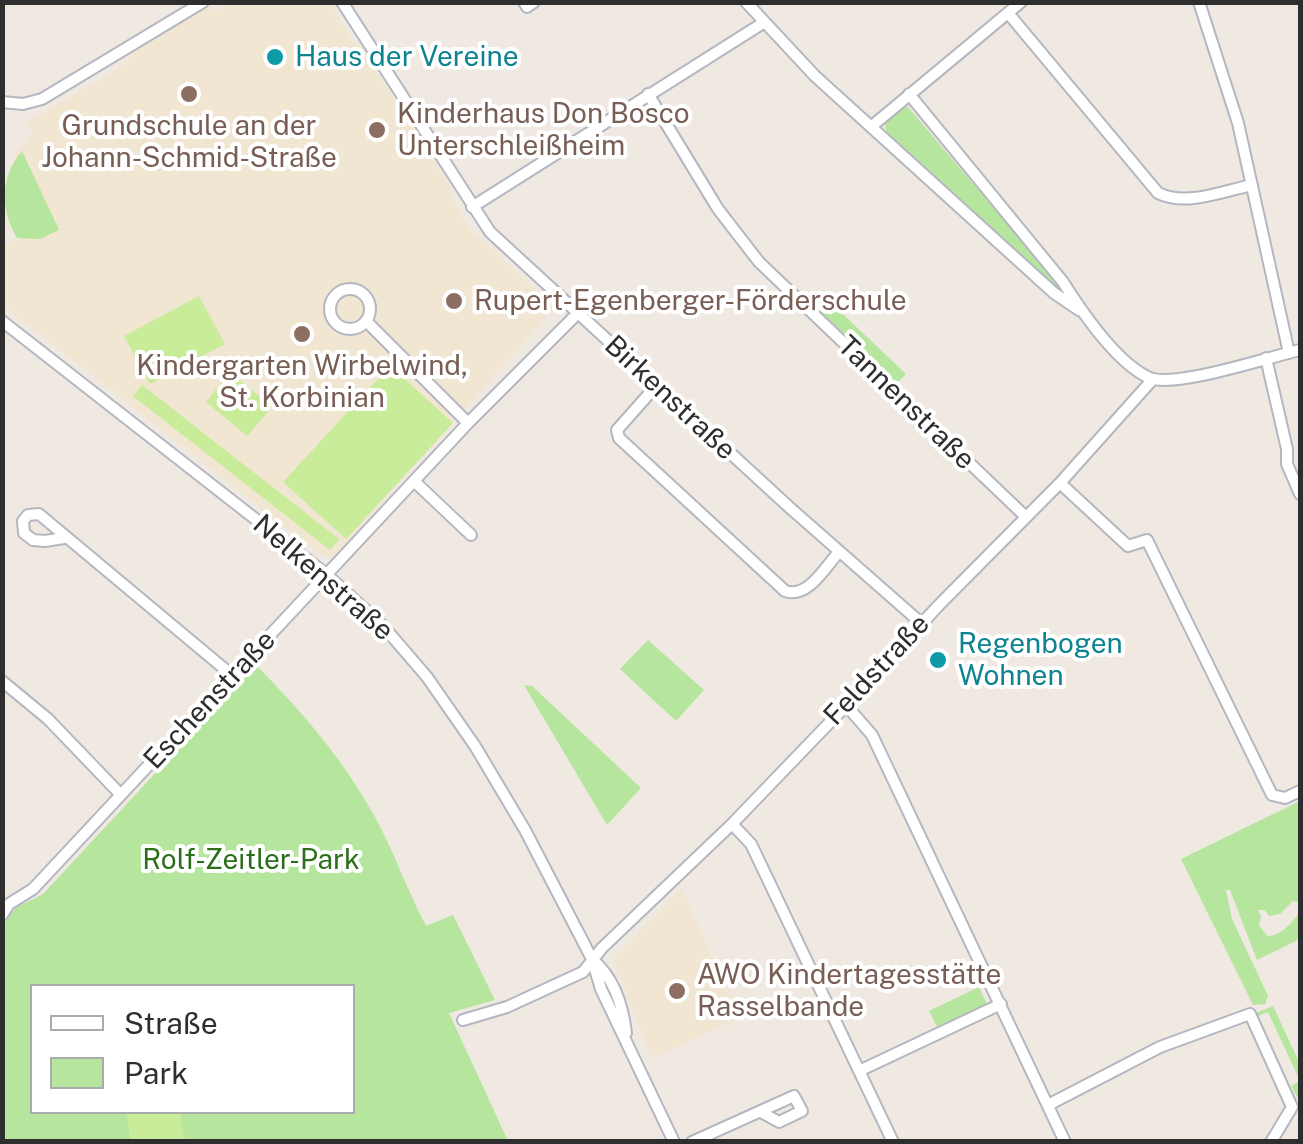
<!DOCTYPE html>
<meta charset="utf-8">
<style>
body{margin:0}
#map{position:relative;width:1303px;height:1144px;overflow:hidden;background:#efe9e1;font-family:"Public Sans",sans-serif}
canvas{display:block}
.frame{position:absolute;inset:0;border:5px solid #2e2e2e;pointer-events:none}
.legend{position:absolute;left:30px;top:984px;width:325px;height:130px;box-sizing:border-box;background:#fff;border:2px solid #ababab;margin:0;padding:12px 18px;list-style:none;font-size:30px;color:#2e2e2e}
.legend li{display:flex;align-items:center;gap:20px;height:50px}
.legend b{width:50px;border:2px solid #ababab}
</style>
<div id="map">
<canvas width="1303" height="1144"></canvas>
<div class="frame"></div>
<ul class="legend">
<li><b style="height:12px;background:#fff"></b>Straße</li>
<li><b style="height:28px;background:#b6e59e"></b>Park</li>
</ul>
</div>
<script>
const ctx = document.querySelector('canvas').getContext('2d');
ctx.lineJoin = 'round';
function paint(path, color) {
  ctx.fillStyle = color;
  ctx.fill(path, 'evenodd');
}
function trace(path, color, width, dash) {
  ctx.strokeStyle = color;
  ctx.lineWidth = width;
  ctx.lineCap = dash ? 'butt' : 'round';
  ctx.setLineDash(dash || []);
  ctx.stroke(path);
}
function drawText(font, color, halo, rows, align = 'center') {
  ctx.font = font + ' "Public Sans",sans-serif';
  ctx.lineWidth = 8;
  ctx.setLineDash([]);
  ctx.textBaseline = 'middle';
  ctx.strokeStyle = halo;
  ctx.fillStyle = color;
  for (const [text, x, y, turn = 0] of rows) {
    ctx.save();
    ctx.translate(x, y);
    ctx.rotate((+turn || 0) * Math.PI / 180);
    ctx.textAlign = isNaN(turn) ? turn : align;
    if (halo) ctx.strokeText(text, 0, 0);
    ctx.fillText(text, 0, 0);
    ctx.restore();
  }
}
const education = new Path2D(`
 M232 3H329L355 44 359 43 451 188 447 191 472 231 555 307 336 555 330 558 321 555 3 305 2 246 30 234 21 203 15 154 32 136 28 121 95 83 131 59 134 50 211 5 216 12Z
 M681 889 742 1017 652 1059 614 963 617 955Z`);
const green = new Path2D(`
 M908 107 1058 284V288L886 131 885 121 900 108Z
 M22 151 59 230 40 239 17 238C0 209 0 176 22 151Z
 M829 301 906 374 897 383 820 311Z
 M648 640 704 690 676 721 620 669Z
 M256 665C303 713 344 760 376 819 395 854 408 892 426 926L453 915 456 921 495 1000 449 1013 508 1141H3L2 929C20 899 13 911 43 894ZM32 986H352V1112H32Z
 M524 685 532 686 641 788 607 825Z
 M1300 801V903L1293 901 1280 914 1269 916 1265 910H1258L1261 916 1259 925 1267 936C1281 936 1293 922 1300 911V939L1257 960 1230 890H1226L1232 919 1268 996 1265 1004 1253 1005 1181 859Z
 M979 987 987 1004 937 1027 929 1011Z
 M1273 1006 1300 1064V1102L1291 1086 1300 1081 1268 1012 1258 1016 1256 1013Z`);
const pitch = new Path2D(`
 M199 296 225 344 150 384 124 336Z
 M390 366 453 423 346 539 283 482Z
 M230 372 272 407 247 436 206 402Z
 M142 385 339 539 330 550 133 396Z
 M126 1112H180L185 1141H131Z`);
const street = new Path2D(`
 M342 2 490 232 789 507 921 623
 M524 2 527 7 534 2
 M746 2 815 76 1054 293 1079 310
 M1199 2 1238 123 1289 353
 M1008 13 1158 193C1186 207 1223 191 1252 185
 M648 94 718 209 759 262 1026 517
 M909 94 1063 282C1082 312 1117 364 1150 378 1176 388 1269 357 1300 350
 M2 102 23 104 42 99 203 2
 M872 126 1021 2
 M472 207 763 23
 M330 309a20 20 0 1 1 40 0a20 20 0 1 1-40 0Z
 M2 321 327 575 384 627 427 677 475 746 525 830 592 959 601 989 674 1142
 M366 321 468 423
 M1266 358 1287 449V464L1300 494
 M656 386 617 430 619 438 785 591C808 599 825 567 839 552
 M415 482 471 535
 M1060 483 1128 546 1147 540 1272 795 1285 798 1300 791
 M64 538 45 541 33 540 24 533 23 521 28 515 39 514 233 676
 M2 681 48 719 121 795
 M846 705 872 735 1065 1142
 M732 824 751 844 893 1142
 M2 915 9 904 33 889 468 423 578 313
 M593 960C614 978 623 1007 626 1033
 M463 1020 507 1007 583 972 602 948 732 824 861 690 938 606 1060 483 1153 379
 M859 1071 1001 1004
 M1048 1105 1160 1047 1250 1014 1292 1107 1271 1142
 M692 1142 794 1096 802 1111 779 1122 761 1112`);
const markers = [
 [275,57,10,"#0f9aa8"],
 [189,94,10,"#8d6e63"],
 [377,130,10,"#8d6e63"],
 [454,301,10,"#8d6e63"],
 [302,334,10,"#8d6e63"],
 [938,660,10,"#0f9aa8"],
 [677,991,10,"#8d6e63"]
];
const cultureNames = [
 ["Haus der Vereine",295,57],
 ["Regenbogen",958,644],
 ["Wohnen",958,676]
];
const educationNames = [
 ["Kinderhaus Don Bosco",397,114],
 ["Unterschleißheim",397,146],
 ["Grundschule an der",189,126,"center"],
 ["Johann-Schmid-Straße",189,158,"center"],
 ["Rupert-Egenberger-Förderschule",474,301],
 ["Kindergarten Wirbelwind,",302,366,"center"],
 ["St. Korbinian",302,398,"center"],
 ["AWO Kindertagesstätte",697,975],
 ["Rasselbande",697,1007]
];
const streetNames = [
 ["Birkenstraße",670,398,43],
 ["Tannenstraße",906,403,44],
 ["Nelkenstraße",323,578,41],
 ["Feldstraße",877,670,-47],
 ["Eschenstraße",210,700,-47]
];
const parkNames = [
 ["Rolf-Zeitler-Park",251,860]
];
paint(education, '#f0e6d1');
paint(green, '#b6e59e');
paint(pitch, '#c9ec9a');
trace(street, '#b4b7c1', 14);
trace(street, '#fff', 10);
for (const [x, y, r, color] of markers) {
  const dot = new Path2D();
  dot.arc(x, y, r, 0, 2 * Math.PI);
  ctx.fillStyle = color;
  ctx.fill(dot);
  trace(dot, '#fff', 4);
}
drawText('28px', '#0d838f', '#fff', cultureNames, 'left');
drawText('28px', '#785e54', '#fff', educationNames, 'left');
drawText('28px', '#2e2e2e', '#fff', streetNames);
drawText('28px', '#2c6e1b', '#fff', parkNames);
</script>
